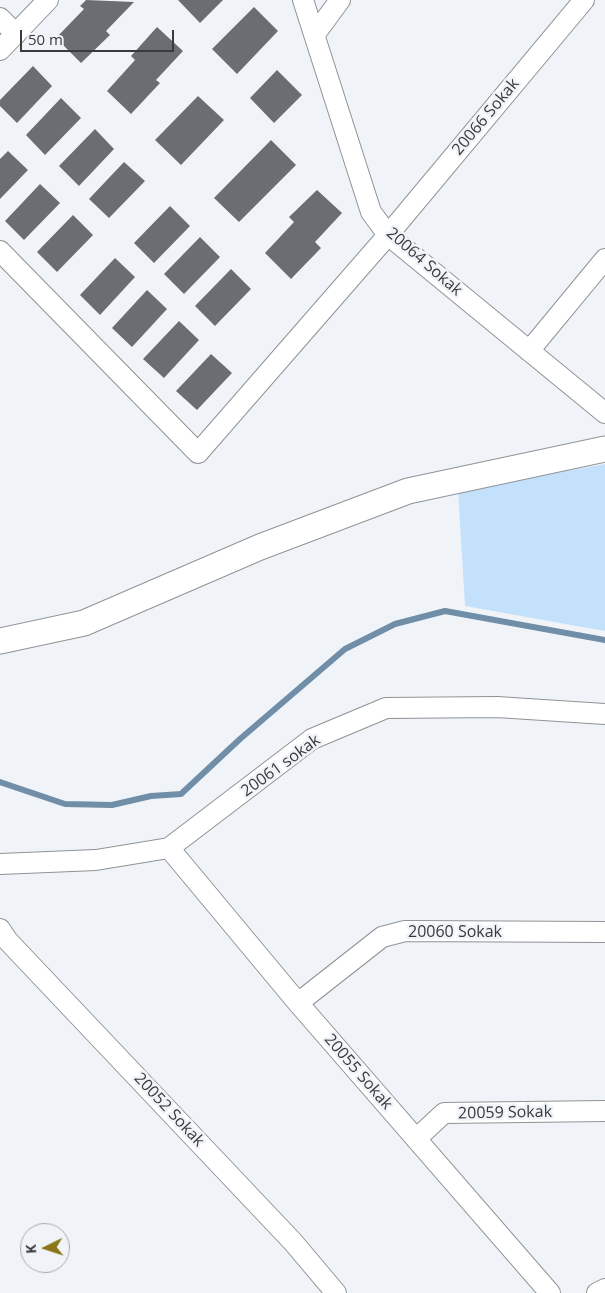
<!DOCTYPE html>
<style>
body{margin:0}
#map{position:relative;width:605px;height:1293px;overflow:hidden;background:#f0f4f8;font-family:"Open Sans",sans-serif}
canvas{display:block}
.north{position:absolute;left:20px;top:1223px;width:50px;height:50px;box-sizing:border-box;background:#f0f4f8;border:1px solid #a6aaac;border-radius:50%;rotate:266deg;font-size:14px;font-weight:700;line-height:20px;text-align:center;color:#383a3b}
.north::after{content:'';display:block;margin:auto;width:18px;height:22px;background:#8a7519;clip-path:polygon(50% 0,100% 100%,50% 72%,0 100%)}
.scale{position:absolute;left:20px;top:30px;width:154px;height:22px;box-sizing:border-box;border:2px solid #383a3b;border-top:0;padding-left:6px;font-size:15px;line-height:18px;white-space:nowrap;color:#383a3b;-webkit-text-stroke:4px #f0f4f8;paint-order:stroke}
</style>
<div id="map">
<canvas width="605" height="1293"></canvas>
<div class="north">K</div>
<div class="scale">50 m</div>
</div>
<script>
const ctx = document.querySelector('canvas').getContext('2d');
ctx.lineJoin = 'round';
function paint(path, color) {
  ctx.fillStyle = color;
  ctx.fill(path, 'evenodd');
}
function trace(path, color, width, dash) {
  ctx.strokeStyle = color;
  ctx.lineWidth = width;
  ctx.lineCap = dash ? 'butt' : 'round';
  ctx.setLineDash(dash || []);
  ctx.stroke(path);
}
function drawText(font, color, halo, rows, align = 'center') {
  ctx.font = font + ' "Open Sans",sans-serif';
  ctx.lineWidth = 5;
  ctx.setLineDash([]);
  ctx.textBaseline = 'middle';
  ctx.strokeStyle = halo;
  ctx.fillStyle = color;
  for (const [text, x, y, turn = 0] of rows) {
    ctx.save();
    ctx.translate(x, y);
    ctx.rotate((+turn || 0) * Math.PI / 180);
    ctx.textAlign = isNaN(turn) ? turn : align;
    if (halo) ctx.strokeText(text, 0, 0);
    ctx.fillText(text, 0, 0);
    ctx.restore();
  }
}
const green = new Path2D(`
 M605 464V631L465 606 458 490Z`);
const stream = new Path2D(`
 M0 782 65 804 112 805 151 796 181 794 240 739 345 649 395 624 445 611 605 640`);
const building = new Path2D(`
 M86 0 134 2 106 31 110 35 81 63 56 38 84 9 80 6Z
 M178 0H223L200 23Z
 M254 7 278 31 237 74 212 49Z
 M157 27 183 51 156 80 160 83 131 114 107 91 135 60 131 56Z
 M33 66 52 86 17 123 0 106V100Z
 M277 70 302 95 274 123 250 98Z
 M198 96 224 120 181 165 155 140Z
 M61 98 81 118 45 155 26 135Z
 M95 129 114 149 79 186 59 166Z
 M271 140 296 165 239 222 214 198Z
 M8 151 28 170 0 199V159Z
 M124 162 145 181 109 218 89 199Z
 M40 184 60 203 24 240 5 221Z
 M317 190 342 213 315 242 321 248 291 279 265 253 294 222 289 217Z
 M170 206 190 226 154 263 134 243Z
 M73 215 93 235 57 272 37 252Z
 M200 237 220 257 184 294 164 274Z
 M115 258 135 277 100 315 80 295Z
 M231 269 251 289 215 326 195 306Z
 M147 290 167 309 132 347 112 328Z
 M179 321 199 340 164 378 143 359Z
 M211 354 232 373 197 410 176 391Z`);
const minor = new Path2D(`
 M303 0 371 212 388 235 605 413
 M0 18 16 34
 M315 34 340 0
 M0 50 48 0
 M0 251 198 453 388 235 584 0
 M529 351 605 259
 M169 848 298 1003 550 1293
 M0 864 96 860 169 848 312 739 386 708 497 707 605 714
 M0 929 8 941 293 1242 336 1293
 M298 1003 382 937 405 931 605 932
 M416 1139 444 1113 605 1111
 M597 1293 605 1289`);
const tertiary = new Path2D(`
 M0 641 84 623 260 547 408 491 605 449`);
const streetNames = [
 ["20066 Sokak",486,117,-50],
 ["20064 Sokak",424,262,41],
 ["20061 sokak",281,766,-36],
 ["20060 Sokak",455,932],
 ["20055 Sokak",358,1072,49],
 ["20052 Sokak",169,1110,47],
 ["20059 Sokak",505,1113,-1]
];
paint(green, '#c4e1fb');
trace(stream, '#718ea8', 6);
paint(building, '#6a6d71');
trace(minor, '#8f9396', 22);
trace(tertiary, '#8f9396', 27);
trace(minor, '#fff', 20);
trace(tertiary, '#fff', 25);
drawText('16px', '#383a3b', '#f0f4f8', streetNames);
</script>
